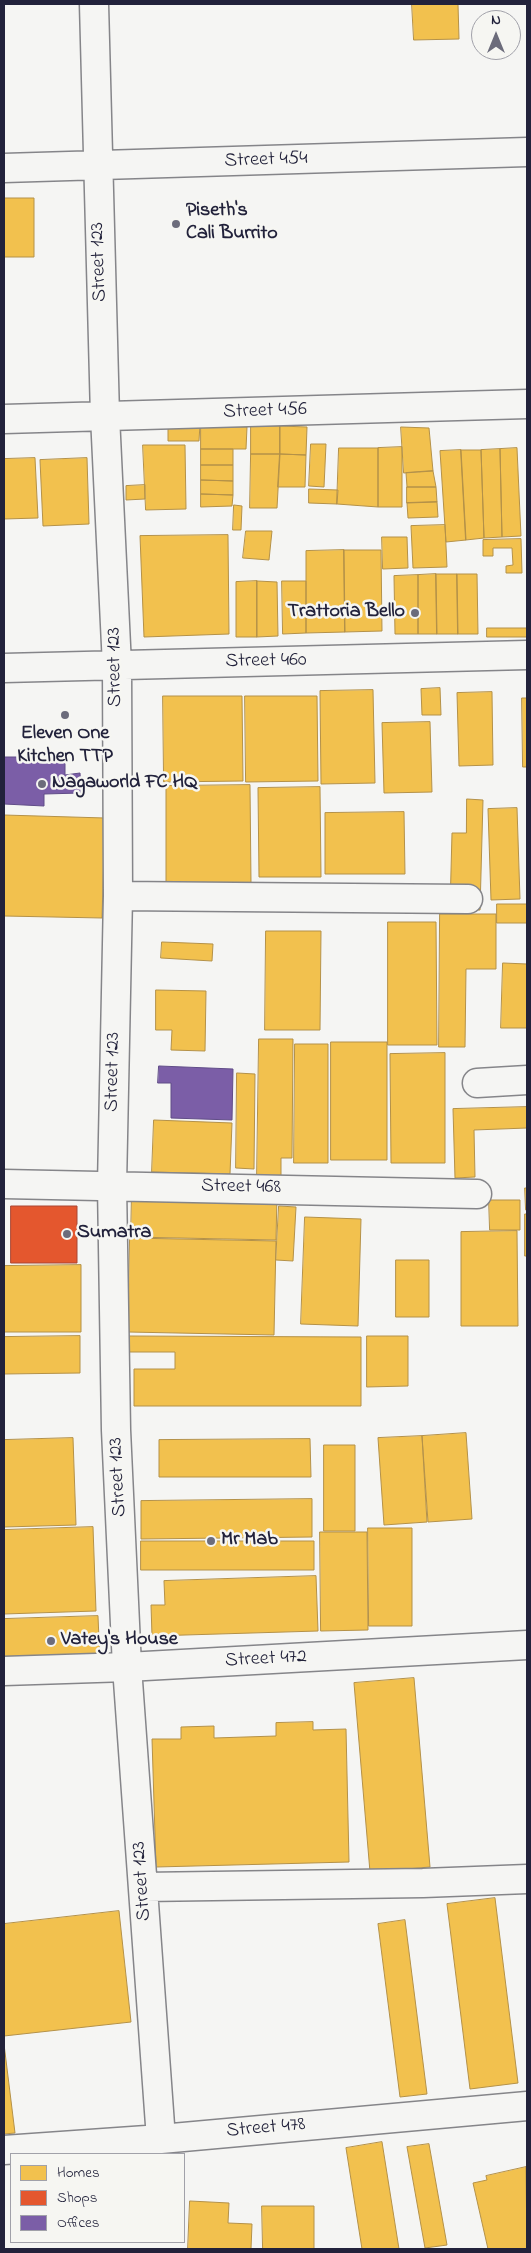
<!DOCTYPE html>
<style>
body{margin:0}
#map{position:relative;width:531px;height:2253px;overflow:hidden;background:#f5f5f3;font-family:"Indie Flower",sans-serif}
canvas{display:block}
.frame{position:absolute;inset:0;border:5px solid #22223b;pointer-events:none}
.legend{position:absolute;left:10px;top:2153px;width:175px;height:90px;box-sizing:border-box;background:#f6f6f2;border:1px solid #a1a1a9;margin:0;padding:6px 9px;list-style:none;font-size:15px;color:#22223b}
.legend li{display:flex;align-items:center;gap:10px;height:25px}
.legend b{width:25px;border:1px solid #a1a1a9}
.north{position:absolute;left:471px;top:10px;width:50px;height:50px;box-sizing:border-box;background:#f6f6f2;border:1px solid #a1a1a9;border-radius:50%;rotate:0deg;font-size:14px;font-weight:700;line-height:20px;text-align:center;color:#22223b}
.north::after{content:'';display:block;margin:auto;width:18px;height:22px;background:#6c6c7b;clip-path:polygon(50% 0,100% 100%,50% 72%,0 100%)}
</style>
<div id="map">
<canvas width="531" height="2253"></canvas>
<div class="frame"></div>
<ul class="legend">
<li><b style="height:14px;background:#f2c14e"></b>Homes</li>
<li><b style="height:14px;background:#e4572e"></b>Shops</li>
<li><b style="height:14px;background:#7b5ea7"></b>Offices</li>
</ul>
<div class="north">N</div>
</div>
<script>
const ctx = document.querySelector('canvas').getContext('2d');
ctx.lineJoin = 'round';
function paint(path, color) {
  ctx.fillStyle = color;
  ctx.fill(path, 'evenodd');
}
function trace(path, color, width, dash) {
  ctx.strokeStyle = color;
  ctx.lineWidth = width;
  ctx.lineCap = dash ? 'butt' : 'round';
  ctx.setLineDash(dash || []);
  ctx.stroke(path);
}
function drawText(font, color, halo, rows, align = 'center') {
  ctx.font = font + ' "Indie Flower",sans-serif';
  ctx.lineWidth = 5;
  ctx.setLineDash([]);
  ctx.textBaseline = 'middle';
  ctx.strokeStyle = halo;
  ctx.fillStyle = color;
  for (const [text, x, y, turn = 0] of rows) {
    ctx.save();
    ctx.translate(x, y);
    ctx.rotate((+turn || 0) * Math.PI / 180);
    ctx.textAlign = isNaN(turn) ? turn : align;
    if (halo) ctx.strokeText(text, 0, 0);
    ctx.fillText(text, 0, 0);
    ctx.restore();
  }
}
const homes = new Path2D(`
 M412 4H458L459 39 414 40Z
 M4 198H34V257H4Z
 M200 424 199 441H168V425Z
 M251 426H280V454H251Z
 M280 426 307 427 306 455 280 454Z
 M201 427H247L246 449H201Z
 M401 427 429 428 433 471 404 473Z
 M311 444H326L324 487 309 486Z
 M143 445H185L186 509 146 510Z
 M402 447V507H378V448Z
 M339 448H378V507L337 504Z
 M517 448 521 536 502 537 500 449Z
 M201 449H233V465H201Z
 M500 449 502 537 484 538 481 450Z
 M461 450H481L484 538 466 540Z
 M461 450 466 540 446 542 440 451Z
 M251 454H280L277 508H250Z
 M280 454 306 455 305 487H278Z
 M35 458 38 518 4 519V459Z
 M87 458 89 524 43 526 40 460Z
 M201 465H233V481L201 480Z
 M433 471 436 487H407L406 473Z
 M201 480 233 481V495L201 494Z
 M145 485V499L126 500V486Z
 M407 487H436L437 502 407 503Z
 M309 489 338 490 337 504 309 503Z
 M201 494 233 495 232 506 201 507Z
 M437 502 438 517 408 518 407 503Z
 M234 505 242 506 241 530H233Z
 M445 525 447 567 413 568 411 526Z
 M246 531H272L269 560 243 558Z
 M228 535 229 634 144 637 140 536Z
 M382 537H407L408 568 383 569Z
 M521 539 522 573H506V566L513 565 512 548H493V556H483V540Z
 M344 550H381L382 631 345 632Z
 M344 550 345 632 306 633V551Z
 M436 574H457L458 634H437Z
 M436 574 437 634H418V575Z
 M457 574H477L478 634H458Z
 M418 575V634H395L394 576Z
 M257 581 277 582 278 636 257 637Z
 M257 581V637H236V582Z
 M282 581H306V633L283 634Z
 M487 628H527V637H487Z
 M440 688 441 715H422L421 689Z
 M373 690 375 783 321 784 320 691Z
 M492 692 493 765 459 766 457 693Z
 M163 696H242L243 781 164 782Z
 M245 696H317L318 781 246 782Z
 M522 698H527V767H523Z
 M430 722 432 792 384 793 382 723Z
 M250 785 251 883H166V786Z
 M320 787 321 877H259L258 788Z
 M467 799 483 800 480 910 450 909 452 833H466Z
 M517 808 520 899 491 900 488 809Z
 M404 812 405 874H325V813Z
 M4 815 105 818 102 918 4 916Z
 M497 904H527V923H497Z
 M440 914H496V969H466L465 1047H439Z
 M388 922H436L437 1045H388Z
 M266 931H321L320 1030H265Z
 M162 942 213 944 212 961 161 958Z
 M503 963 527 964V1028H501Z
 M156 990 206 991 205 1051 171 1050 172 1030H156Z
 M259 1039H293L292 1158H281V1176H257Z
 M331 1042H387V1160H331Z
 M295 1044H328V1163H294Z
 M445 1053V1163H391L390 1054Z
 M237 1073 255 1074 254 1169 236 1168Z
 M527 1107V1128L474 1130 475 1177 455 1178 453 1109Z
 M154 1120 232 1123 230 1174 152 1172Z
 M525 1188H527V1210H526Z
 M132 1191 277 1194 276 1240 131 1237Z
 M489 1200H520V1230H490Z
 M279 1206 296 1207 293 1261 276 1260Z
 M525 1214H527V1256H525Z
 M305 1217 361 1219 358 1326 301 1324Z
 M517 1231 518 1326H461V1232Z
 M130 1238 276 1241 274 1335 128 1332Z
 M396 1260H429V1317H396Z
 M81 1265V1332H4V1266Z
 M80 1336V1373L4 1374V1337Z
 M129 1336 361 1337V1406H134V1369H175V1352H129Z
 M367 1336H408V1386L367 1387Z
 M466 1433 472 1519 428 1522 422 1436Z
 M422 1436 427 1522 384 1525 378 1438Z
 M73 1438 76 1525 4 1527V1440Z
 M310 1439 311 1477H159V1440Z
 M324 1445H355V1531H324Z
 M312 1499V1537L141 1539V1501Z
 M93 1527 96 1611 4 1614V1530Z
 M368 1528H412V1626H369Z
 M320 1532H367L368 1630 321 1631Z
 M141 1541H314V1570H141Z
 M316 1576 318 1631 152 1636 151 1605H165L164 1581Z
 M98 1616 100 1662 4 1666V1619Z
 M414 1678 430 1867 370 1872 354 1683Z
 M313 1722V1730L346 1729 349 1862 156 1867 152 1739H181V1727L214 1726V1738L276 1736V1723Z
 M495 1898 518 2083 470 2089 447 1904Z
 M119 1911 131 2022 4 2036V1924Z
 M405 1920 427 2094 400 2097 378 1924Z
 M4 2044 15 2133 4 2134Z
 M382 2142 399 2249H362L346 2148Z
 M429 2144 447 2245 425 2248 407 2147Z
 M526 2167 527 2249H488L473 2183 487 2180 486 2176Z
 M190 2201 229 2203 228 2223 252 2224 251 2249H188Z
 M262 2206H314V2249H263Z`);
const shops = new Path2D(`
 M11 1206H77V1263H11Z`);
const offices = new Path2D(`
 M4 757H65V775L80 773 81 793 44 794V806L4 804Z
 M159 1066 233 1069 232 1120 171 1118V1083H158Z`);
const minor = new Path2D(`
 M94 4 105 416 117 666 118 896 112 1185 116 1430 127 1667 161 2139
 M4 168 527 152
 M4 419 527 404
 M4 668 527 655
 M118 896 468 899
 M477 1083 527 1080
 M4 1184 477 1194
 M4 1671 127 1667 527 1645
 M143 1887 423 1883 527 1879
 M4 2150 161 2139 527 2106`);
const markers = [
 [176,224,5,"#6c6c7b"],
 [415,613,5,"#6c6c7b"],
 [65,715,5,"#6c6c7b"],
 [42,784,5,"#6c6c7b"],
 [67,1234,5,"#6c6c7b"],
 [211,1541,5,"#6c6c7b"],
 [51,1641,5,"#6c6c7b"]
];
const streetNames = [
 ["Street 454",266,161,-2],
 ["Street 123",100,262,-92],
 ["Street 456",265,412,-2],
 ["Street 460",266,662,-1],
 ["Street 123",116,667,-91],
 ["Street 123",114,1072,-89],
 ["Street 468",241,1188,1],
 ["Street 123",119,1477,-93],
 ["Street 472",266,1660,-3],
 ["Street 123",143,1881,-94],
 ["Street 478",266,2129,-5]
];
const poiNames = [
 ["Piseth's",186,212],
 ["Cali Burrito",186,235],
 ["Trattoria Bello",405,613,"right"],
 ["Eleven One",65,735,"center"],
 ["Kitchen TTP",65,758,"center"],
 ["Nagaworld FC HQ",52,784],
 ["Sumatra",77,1234],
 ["Mr Mab",221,1541],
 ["Vatey's House",61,1641]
];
paint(homes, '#f2c14e');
trace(homes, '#b49148', 1);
paint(shops, '#e4572e');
trace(shops, '#aa4732', 1);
paint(offices, '#7b5ea7');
trace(offices, '#604c87', 1);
trace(minor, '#858589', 31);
trace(minor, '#f5f5f3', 28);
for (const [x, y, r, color] of markers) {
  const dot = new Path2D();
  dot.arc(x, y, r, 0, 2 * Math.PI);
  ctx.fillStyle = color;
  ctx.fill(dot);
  trace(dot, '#f6f6f2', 2);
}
drawText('20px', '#22223b', '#f6f6f2', streetNames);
drawText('bold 20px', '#22223b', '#f6f6f2', poiNames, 'left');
</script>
